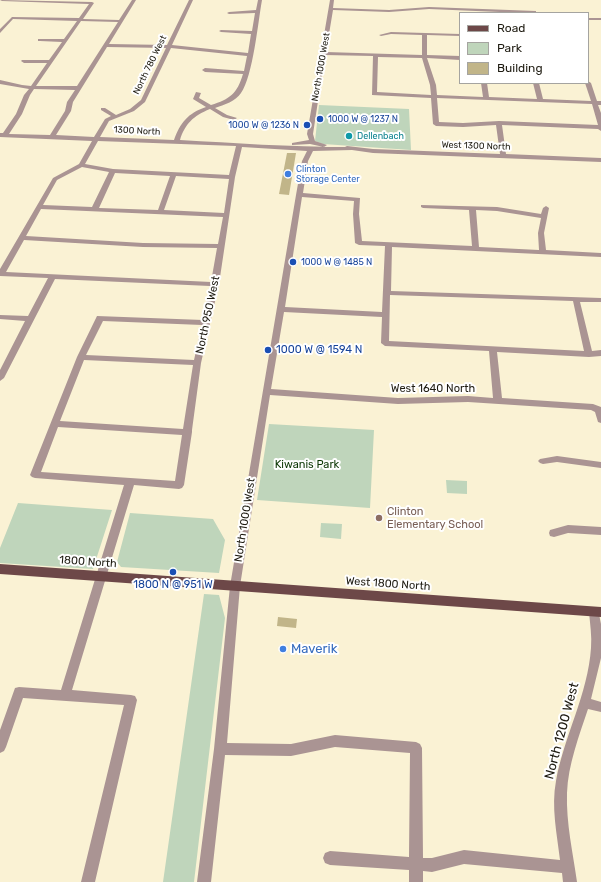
<!DOCTYPE html>
<style>
body{margin:0}
#map{position:relative;width:601px;height:882px;overflow:hidden;background:#faf2d4;font-family:Rubik,sans-serif}
canvas{display:block}
.legend{position:absolute;left:459px;top:12px;width:130px;height:72px;box-sizing:border-box;background:#fff;border:1px solid #a5a4a0;margin:0;padding:5px 7px;list-style:none;font-size:12px;color:#1e1b11}
.legend li{display:flex;align-items:center;gap:8px;height:20px}
.legend b{width:20px;border:1px solid #a5a4a0}
</style>
<div id="map">
<canvas width="601" height="882"></canvas>
<ul class="legend">
<li><b style="height:5px;background:#6d4848"></b>Road</li>
<li><b style="height:11px;background:#bfd5bb"></b>Park</li>
<li><b style="height:11px;background:#c1b589"></b>Building</li>
</ul>
</div>
<script>
const ctx = document.querySelector('canvas').getContext('2d');
ctx.lineJoin = 'round';
function paint(path, color) {
  ctx.fillStyle = color;
  ctx.fill(path, 'evenodd');
}
function trace(path, color, width, dash) {
  ctx.strokeStyle = color;
  ctx.lineWidth = width;
  ctx.lineCap = dash ? 'butt' : 'round';
  ctx.setLineDash(dash || []);
  ctx.stroke(path);
}
function drawText(font, color, halo, rows, align = 'center') {
  ctx.font = font + ' Rubik,sans-serif';
  ctx.lineWidth = 4;
  ctx.setLineDash([]);
  ctx.textBaseline = 'middle';
  ctx.strokeStyle = halo;
  ctx.fillStyle = color;
  for (const [text, x, y, turn = 0] of rows) {
    ctx.save();
    ctx.translate(x, y);
    ctx.rotate((+turn || 0) * Math.PI / 180);
    ctx.textAlign = isNaN(turn) ? turn : align;
    if (halo) ctx.strokeText(text, 0, 0);
    ctx.fillText(text, 0, 0);
    ctx.restore();
  }
}
const green = new Path2D(`
 M319 105 409 109 411 150 323 144 315 141Z
 M269 424 374 430 370 508 257 500Z
 M446 480 467 481V494L447 493Z
 M18 503 112 510 93 569 0 563V548Z
 M130 513 213 519 225 540 219 573 121 567 117 562Z
 M321 523 342 524 341 539 320 537Z
 M204 594 219 595 225 618 194 882H163Z`);
const building = new Path2D(`
 M287 153H296L289 195 279 194Z
 M278 617 297 619 296 628 277 626Z`);
const minor = new Path2D(`
 M0 0 92 2 94 3 83 19 119 20 132 0H136L109 44 167 45 189 0H193L172 45 248 53 251 34 221 32 219 31 221 30 252 31 255 13 229 14 227 13 229 12 256 10 258 0H262C258 22 253 76 241 93 236 101 224 105 215 108L227 115 237 118 234 120 223 117 210 109C193 116 185 124 180 140 234 143 290 147 345 147L347 146 373 149 500 154 496 125 463 127 436 126 433 124 431 98 372 95 373 56 325 55 313 134 315 141 327 145 324 147 310 144 292 145V143L309 140 307 134 330 0H334L333 8 389 10 429 7 536 11V13H523L429 9 389 12 333 10 326 52 422 55V35L391 34 381 36 379 35 391 32 460 34V36L427 35V55L460 56V60L427 58 436 85 437 95 483 97 481 83H487L489 97 537 99 533 83H539L543 99 591 101 585 83H588V81L591 83 597 101H601V105H598L601 113V131L598 129 502 125 506 154 601 158V162L373 153 352 150 313 151 308 161 303 193 360 198 359 214 362 241 472 246 469 210 423 208 421 207V205L497 207 541 214 543 208 546 206 549 208 544 233 546 250 601 253V257L392 247 391 291 601 298V302H580L592 351 601 350V356L589 357 497 352 502 398 593 404 601 407V423L598 422 595 412 591 410 468 402 398 404 270 395 240 586 227 743 291 744 335 735 416 742 420 744 422 748 423 858H432L464 850 560 860C557 834 551 807 556 781 564 736 588 694 591 648 592 636 590 624 589 612L590 609 594 607 598 609 601 624V658L591 699 601 702V712L588 709C579 736 568 765 567 793 566 823 573 853 577 882H563L562 873 464 864 432 872 423 871V882H409V870L330 865 325 863 323 858 325 853 330 851 409 857 410 753 335 747 291 756 225 755 211 882H197L214 749 230 586 296 195 302 161 307 151 242 147 235 177 219 284 201 363 192 430V432L184 485 182 488 179 489 134 485 72 690 131 695 135 696 137 700 95 882H81L124 705 23 698 6 747 4 751 0 753V730L15 688 19 687 61 690 124 485 35 478 32 477 30 475 77 357 97 316 203 320 210 286 55 279 4 378 0 381V370L25 321 0 319V315L28 316 48 278 0 276V269L53 178 79 164 92 141 0 137V133H3L16 114 24 95 29 89 0 84V80L22 85 31 86 47 63H24L21 61 22 60H49L62 42 40 41H38V39H64L77 21 13 19 0 33V29L12 17 79 18 89 4 2 1ZM81 21 118 22 77 86H36ZM107 47 166 48 141 100 130 109 116 115 105 108H101V110L111 116 105 119 94 137 56 135 71 111 73 102ZM171 48 247 56 244 71 205 68 202 70 205 72 243 74C237 94 230 99 211 105L199 98 201 93 196 92 193 99 206 107C188 113 180 123 174 140L100 137 109 121 134 111 145 102ZM378 57 422 58 430 85 431 95 377 92ZM34 89 75 90 67 102 65 111 50 135 9 134 22 114 30 95ZM437 98 592 104 598 125 499 121 463 123 439 122ZM98 141 236 146 229 175 113 169 85 164ZM82 167 109 172 92 207 43 205 57 180ZM115 173 170 176 158 210 99 208ZM176 176 229 179 224 213 164 210ZM302 197 354 201 353 214 355 243 359 245 385 246 382 312 285 307ZM41 209 223 217 218 244 143 243 26 236ZM476 210 497 211 541 218 538 233 539 250 479 247ZM24 240 143 247 217 248 211 282 6 272ZM390 295 573 301 584 351 389 341ZM284 312 382 317 381 343 385 346 489 351 493 398 468 396 398 398 271 389ZM103 321 202 325 194 360 86 355ZM84 360 193 365 183 429 60 421ZM58 427 182 435 175 481 41 472Z
 M588 18H601V20H588Z
 M557 456 601 462V468L557 462 543 464 540 463 538 461 540 459Z
 M568 525 601 527V535L568 533 554 537 550 536 549 533 550 530Z`);
const major = new Path2D(`
 M0 564 601 607V617L0 574Z`);
const markers = [
 [320,119,4,"#1a4fb4"],
 [307,125,4,"#1a4fb4"],
 [349,136,4,"#0f9aa8"],
 [288,174,4,"#3f7fe0"],
 [293,262,4,"#1a4fb4"],
 [268,350,4,"#1a4fb4"],
 [379,518,4,"#8d6e63"],
 [173,572,4,"#1a4fb4"],
 [283,649,4,"#3f7fe0"]
];
const farStreetnames = [
 ["North 780 West",150,65,-64],
 ["North 1000 West",321,67,-80],
 ["1300 North",137,131,3],
 ["West 1300 North",476,146,2]
];
const farTransitnames = [
 ["1000 W @ 1237 N",328,119],
 ["1000 W @ 1236 N",299,125,"right"],
 ["1000 W @ 1485 N",301,262]
];
const farCulturenames = [
 ["Dellenbach",357,136]
];
const farShopnames = [
 ["Clinton",296,169],
 ["Storage Center",296,179]
];
const streetNames = [
 ["North 950 West",208,315,-78],
 ["West 1640 North",433,389],
 ["North 1000 West",245,520,-81],
 ["1800 North",88,562,4],
 ["West 1800 North",388,584,4]
];
const transitNames = [
 ["1000 W @ 1594 N",276,350],
 ["1800 N @ 951 W",173,585,"center"]
];
const parkNames = [
 ["Kiwanis Park",307,465]
];
const educationNames = [
 ["Clinton",387,512],
 ["Elementary School",387,525]
];
const nearShopnames = [
 ["Maverik",291,649]
];
const nearStreetnames = [
 ["North 1200 West",562,731,-75]
];
paint(green, '#bfd5bb');
paint(building, '#c1b589');
paint(minor, '#aa9493');
paint(major, '#6d4848');
for (const [x, y, r, color] of markers) {
  const dot = new Path2D();
  dot.arc(x, y, r, 0, 2 * Math.PI);
  ctx.fillStyle = color;
  ctx.fill(dot);
  trace(dot, '#fff', 1.5);
}
drawText('9px', '#1e1b11', '#fff', farStreetnames);
drawText('9px', '#164399', '#fff', farTransitnames, 'left');
drawText('9px', '#0d838f', '#fff', farCulturenames, 'left');
drawText('9px', '#366cbe', '#fff', farShopnames, 'left');
drawText('11px', '#1e1b11', '#fff', streetNames);
drawText('11px', '#164399', '#fff', transitNames, 'left');
drawText('11px', '#0b3603', '#fff', parkNames);
drawText('11px', '#785e54', '#fff', educationNames, 'left');
drawText('13px', '#366cbe', '#fff', nearShopnames, 'left');
drawText('13px', '#1e1b11', '#fff', nearStreetnames);
</script>
